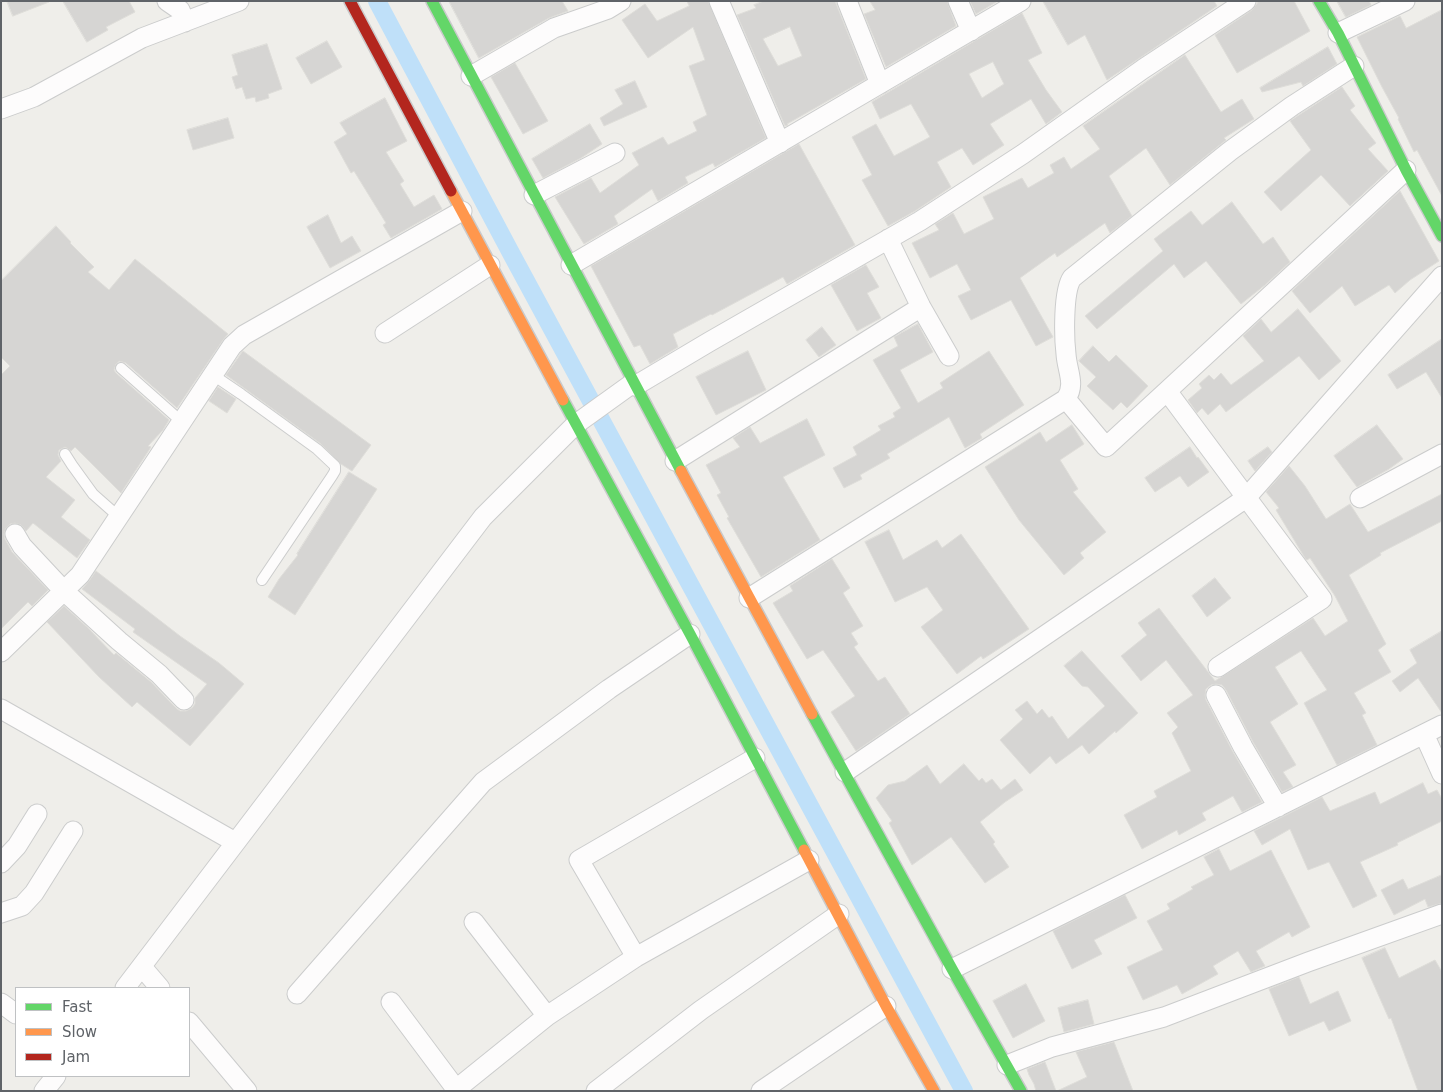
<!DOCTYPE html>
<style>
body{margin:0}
#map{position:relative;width:1443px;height:1092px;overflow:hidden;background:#efeeea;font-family:"DejaVu Sans",sans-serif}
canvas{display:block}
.frame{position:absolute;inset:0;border:2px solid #5f6368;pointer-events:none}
.legend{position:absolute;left:15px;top:987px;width:175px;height:90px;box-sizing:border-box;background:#fff;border:1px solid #bfc1c3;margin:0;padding:6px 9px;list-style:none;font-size:15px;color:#5f6368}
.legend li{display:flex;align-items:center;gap:10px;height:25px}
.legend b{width:25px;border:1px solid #bfc1c3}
</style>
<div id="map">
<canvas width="1443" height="1092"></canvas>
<div class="frame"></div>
<ul class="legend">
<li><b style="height:6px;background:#63d668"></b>Fast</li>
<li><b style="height:6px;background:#ff974d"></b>Slow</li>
<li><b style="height:6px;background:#b3261e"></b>Jam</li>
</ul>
</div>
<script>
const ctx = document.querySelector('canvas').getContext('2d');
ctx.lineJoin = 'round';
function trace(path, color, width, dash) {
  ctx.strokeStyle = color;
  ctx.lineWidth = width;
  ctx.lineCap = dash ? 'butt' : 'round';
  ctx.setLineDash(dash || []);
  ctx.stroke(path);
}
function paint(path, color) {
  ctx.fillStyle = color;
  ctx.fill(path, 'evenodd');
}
const canal = new Path2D(`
 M377 1 512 255 964 1091`);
const building = new Path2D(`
 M7 1H49V2L13 16Z
 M63 1H129L135 12 106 27 108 30 87 42Z
 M449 1H562L568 11 549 18 479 58Z
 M687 1H708L766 138 715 167 713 163 685 177 688 183 658 201 652 189 614 216 618 224 584 244 555 197 591 178 600 193 639 165 632 153 663 137 668 145 697 131 693 122 707 115 689 66 705 60 693 27 648 58 622 20 645 4 657 21 689 6Z
 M764 1H835L866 79 787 124 788 125 785 126 737 15 756 8 754 5ZM790 27 802 56 778 66 763 39Z
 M870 1H947L956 26 886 67 864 14 875 10Z
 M970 1H998L976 14Z
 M1043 1H1214L1217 6 1107 80 1085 35 1068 45Z
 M1259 1H1294L1310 31 1237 73 1215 35 1252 10Z
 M1337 1H1369L1371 5 1346 17Z
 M1442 10V196L1417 150 1414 152 1398 119 1399 118 1382 87 1357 37 1400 16 1406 28Z
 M1022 13 1042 53 1028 60 1046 90 1062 112 1046 124 1031 99 990 124 1004 145 973 165 962 148 937 162 951 187 915 211 888 226 862 180 872 175 852 137 876 124 894 156 930 137 911 104 880 119 872 102ZM993 62 1004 84 982 98 969 74Z
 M327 41 342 67 311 84 296 58Z
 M267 44 282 89 268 94 269 98 256 102 255 97 246 99 242 87 236 89 232 77 238 75 232 55Z
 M1328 47 1337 64 1303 86 1301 82 1262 92 1260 88Z
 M1185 55 1221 112 1242 99 1254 119 1224 138 1226 140 1170 185 1146 148 1109 176 1132 216 1110 233 1105 223 1057 257 1055 253 1020 278 1053 337 1036 346 1011 300 971 320 958 296 971 290 957 264 930 278 912 243 939 230 935 224 953 213 964 234 994 219 983 197 1022 178 1028 188 1054 173 1050 165 1064 157 1071 169 1100 149 1083 126Z
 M515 63 548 121 523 134 491 77Z
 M635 81 647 107 604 126 600 118 623 104 615 90Z
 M1342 87 1355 106 1350 110 1376 143 1368 149 1388 171 1350 206 1321 175 1281 211 1264 192 1311 150 1290 121Z
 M385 98 407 141 386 152 404 181 400 184 414 207 434 195 442 209 391 238 383 225 386 223 354 171 351 173 334 142 347 134 340 123Z
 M228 118 234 138 193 150 187 130Z
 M590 124 602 144 581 158 543 178 532 159Z
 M799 144 855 245 787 284 783 277 712 315 711 314 673 334 678 347 650 364 640 345 634 347 591 266Z
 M1400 191 1439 261 1410 280 1395 293 1389 285 1355 306 1342 286 1310 313 1292 291Z
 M1232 202 1263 244 1273 237 1290 262 1265 285 1241 304 1206 261 1184 278 1174 264 1097 329 1085 316 1163 251 1154 239 1191 211 1202 225Z
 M328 215 341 243 352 236 361 251 330 268 307 227Z
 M56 226 71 242 70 243 94 267 88 272 109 290 135 259 228 334 223 340 177 408 126 363 119 361 116 364 114 370 116 373 169 420 163 430 148 446 151 447 121 493 75 447 71 451 65 447 59 450 58 455 61 461 46 477 75 500 61 517 90 540 77 558 33 523 26 531 21 525 15 523 10 524 6 528 4 534 5 539 12 552 48 590 32 606 28 602 1 629V375L10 366 1 357V281Z
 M866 265 879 287 867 293 881 318 857 331 831 285Z
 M1298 309 1341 361 1319 380 1299 356 1226 412 1220 404 1208 415 1202 408 1197 413 1188 400 1202 388 1199 384 1209 375 1214 380 1221 373 1231 385 1264 361 1243 336 1261 319 1271 332Z
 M918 324 933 352 900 370 918 403 943 388 940 383 989 351 1024 405 980 434 982 438 965 448 949 417 887 454 890 458 860 475 862 479 844 488 833 468 857 455 853 447 881 430 878 426 895 417 893 413 901 408 873 360 898 346 894 337Z
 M822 327 836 345 819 357 806 340Z
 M1442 339V398L1426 372 1397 389 1388 375Z
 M1093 346 1109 362 1116 355 1148 386 1127 408 1121 402 1113 410 1087 386 1096 377 1079 361Z
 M243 351 371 445 352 471 341 464 321 444 226 375Z
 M748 351 766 390 716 415 696 377Z
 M218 387 236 399 227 413 209 401Z
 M807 419 825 455 783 477 820 540 761 577 727 518 729 517 717 495 721 493 706 465 740 447 733 438 750 427 760 443Z
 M1072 425 1084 444 1060 460 1078 489 1073 492 1106 532 1080 553 1084 558 1064 575 1019 520 985 467 1040 432 1046 442Z
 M1377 425 1403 459 1389 469 1357 487 1334 456Z
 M1190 447 1197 458 1198 457 1209 472 1188 487 1180 476 1155 492 1145 478Z
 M1268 447 1272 452 1255 471 1248 461Z
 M1289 466 1305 486 1326 519 1350 504 1368 532 1442 494V521L1380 553 1381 555 1349 575 1386 644 1378 650 1391 672 1354 693 1366 713 1362 715 1377 745 1337 765 1304 703 1327 690 1301 651 1275 667 1298 704 1270 722 1296 765 1283 772 1293 787 1282 792 1253 742 1226 690 1222 685 1216 684 1211 685 1206 689 1205 695 1206 700 1233 752 1262 802 1242 812 1233 796 1202 813 1206 820 1179 835 1177 830 1142 849 1124 815 1157 797 1154 791 1191 771 1172 733 1178 727 1167 713 1193 695 1166 660 1141 681 1121 656 1147 635 1138 623 1159 608 1215 681 1313 618 1325 636 1348 621 1335 596 1310 558 1307 560 1305 558 1276 510 1279 508 1266 492Z
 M349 472 377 489 295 615 268 597 279 579 298 555 297 554Z
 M889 530 903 560 937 540 942 548 961 534 1029 629 983 659 981 656 957 674 921 627 943 610 927 587 895 602 865 542Z
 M832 559 850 588 843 593 863 626 851 633 858 644 854 647 878 681 885 677 910 714 856 751 831 712 855 696 823 650 807 659 773 603 793 591 790 586Z
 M96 571 180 636 219 663 244 684 190 746 137 702 132 707 99 677 47 622 64 606 88 628 114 655 116 653 151 682 176 708 180 711H186L192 708 195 704V698L207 684 133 632 135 629 82 589 89 581Z
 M1215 578 1231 598 1207 617 1192 596Z
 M1442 631V713L1418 678 1400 692 1392 681 1417 663 1410 650Z
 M1082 651 1138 713 1116 733 1115 731 1089 754 1082 745 1056 764 1050 756 1030 774 1000 740 1023 719 1015 710 1027 701 1037 714 1042 709 1049 718 1052 716 1068 739 1105 706 1088 687 1082 686 1064 666Z
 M964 764 979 781 982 778 986 783 992 779 1001 790 1015 779 1023 790 1005 802 980 822 995 842 993 844 1009 867 985 883 951 837 912 865 889 823 892 821 876 798 888 785 905 781 927 765 940 784Z
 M1423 783 1428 794 1437 790 1442 799V821L1397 843 1398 845 1360 862 1377 896 1353 908 1329 862 1308 870 1290 829 1262 845 1254 831 1322 797 1330 811 1375 792 1380 804Z
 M1219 849 1230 871 1271 850 1310 927 1292 937 1289 932 1256 951 1265 966 1251 972 1238 951 1213 966 1218 974 1182 994 1177 985 1143 1000 1127 967 1163 950 1147 921 1170 909 1167 904 1193 889 1191 887 1214 875 1204 857Z
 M1442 875V903L1428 907 1425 899 1394 915 1381 890 1403 879 1408 889Z
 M1125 895 1137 918 1094 940 1102 954 1072 969 1053 931Z
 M1385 948 1399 978 1435 960 1442 972V1091H1418L1391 1018 1389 1019 1362 958Z
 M1299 977 1310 1004 1338 991 1351 1021 1329 1031 1324 1021 1289 1036 1269 989Z
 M1026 984 1045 1021 1013 1038 993 1001Z
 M1088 1000 1094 1024 1064 1032 1058 1008Z
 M1114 1042 1133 1091H1057L1087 1077 1076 1052Z
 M1045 1062 1056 1091H1036L1034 1084 1029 1075 1027 1069Z`);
const lane = new Path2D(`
 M121 368 182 422
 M213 375 241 394 317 449 335 466V471L332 476 262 580
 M65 454 72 465 93 494 119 517`);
const street = new Path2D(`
 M167 1 180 10 185 22
 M719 1 780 143
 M847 1 880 84
 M958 1 971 31
 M1338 33 1405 1
 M471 76 554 28 608 9 621 1
 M1 109 34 97 142 38 239 1
 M534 195 615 153
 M888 239 921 307 949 356
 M571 265 1021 1
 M385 333 490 265
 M635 386 709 342 920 221 1023 154 1143 69 1246 1
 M1066 399C1076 384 1067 371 1066 354 1064 337 1063 291 1072 278L1230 151 1292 106 1354 66
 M675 461 921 307
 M1360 498 1442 454
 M15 534 22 546 64 591 119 641 159 674 184 700
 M749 598 1066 399 1106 447 1167 391
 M1 652 80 575 232 346 244 335 462 211
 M1218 667 1322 599 1167 391 1406 170
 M1216 695 1243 747 1278 807
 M1 709 235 842
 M1424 734 1442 774
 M845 772 1246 498 1442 276
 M1 863 17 846 37 814
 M1 913 22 906 34 893 73 831
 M474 922 547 1016
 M636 957 579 860 755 758
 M142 967 160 988
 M952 969 1442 725
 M125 988 483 517 576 424 633 383
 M297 994 483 782 609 689 690 634
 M391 1002 456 1089
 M1 1003 16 1014
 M189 1022 247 1091
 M1007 1065 1052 1047 1164 1017 1308 962 1442 914
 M44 1091 56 1076
 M454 1091 547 1016 636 957 809 860
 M596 1091 701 1010 839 914
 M761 1091 886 1006`);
const fast = new Path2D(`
 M432 1 681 471
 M1319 1 1338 33 1406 170 1442 236
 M563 400 690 634 804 850
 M812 714 952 969 1021 1091`);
const slow = new Path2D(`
 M451 191 563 400
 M681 471 812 714
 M804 850 886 1006 934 1091`);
const jam = new Path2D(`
 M350 1 451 191`);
trace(canal, '#bfe0f9', 18);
paint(building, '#d6d5d3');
trace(building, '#deddd9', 1);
trace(lane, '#cbcccc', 12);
trace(street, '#cbcccc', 21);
trace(fast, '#cacacb', 14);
trace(slow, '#cacacb', 14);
trace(jam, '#cacacb', 14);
trace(lane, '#fdfcfc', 10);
trace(street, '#fdfcfc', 19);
trace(fast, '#63d668', 11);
trace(slow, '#ff974d', 11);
trace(jam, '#b3261e', 11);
</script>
